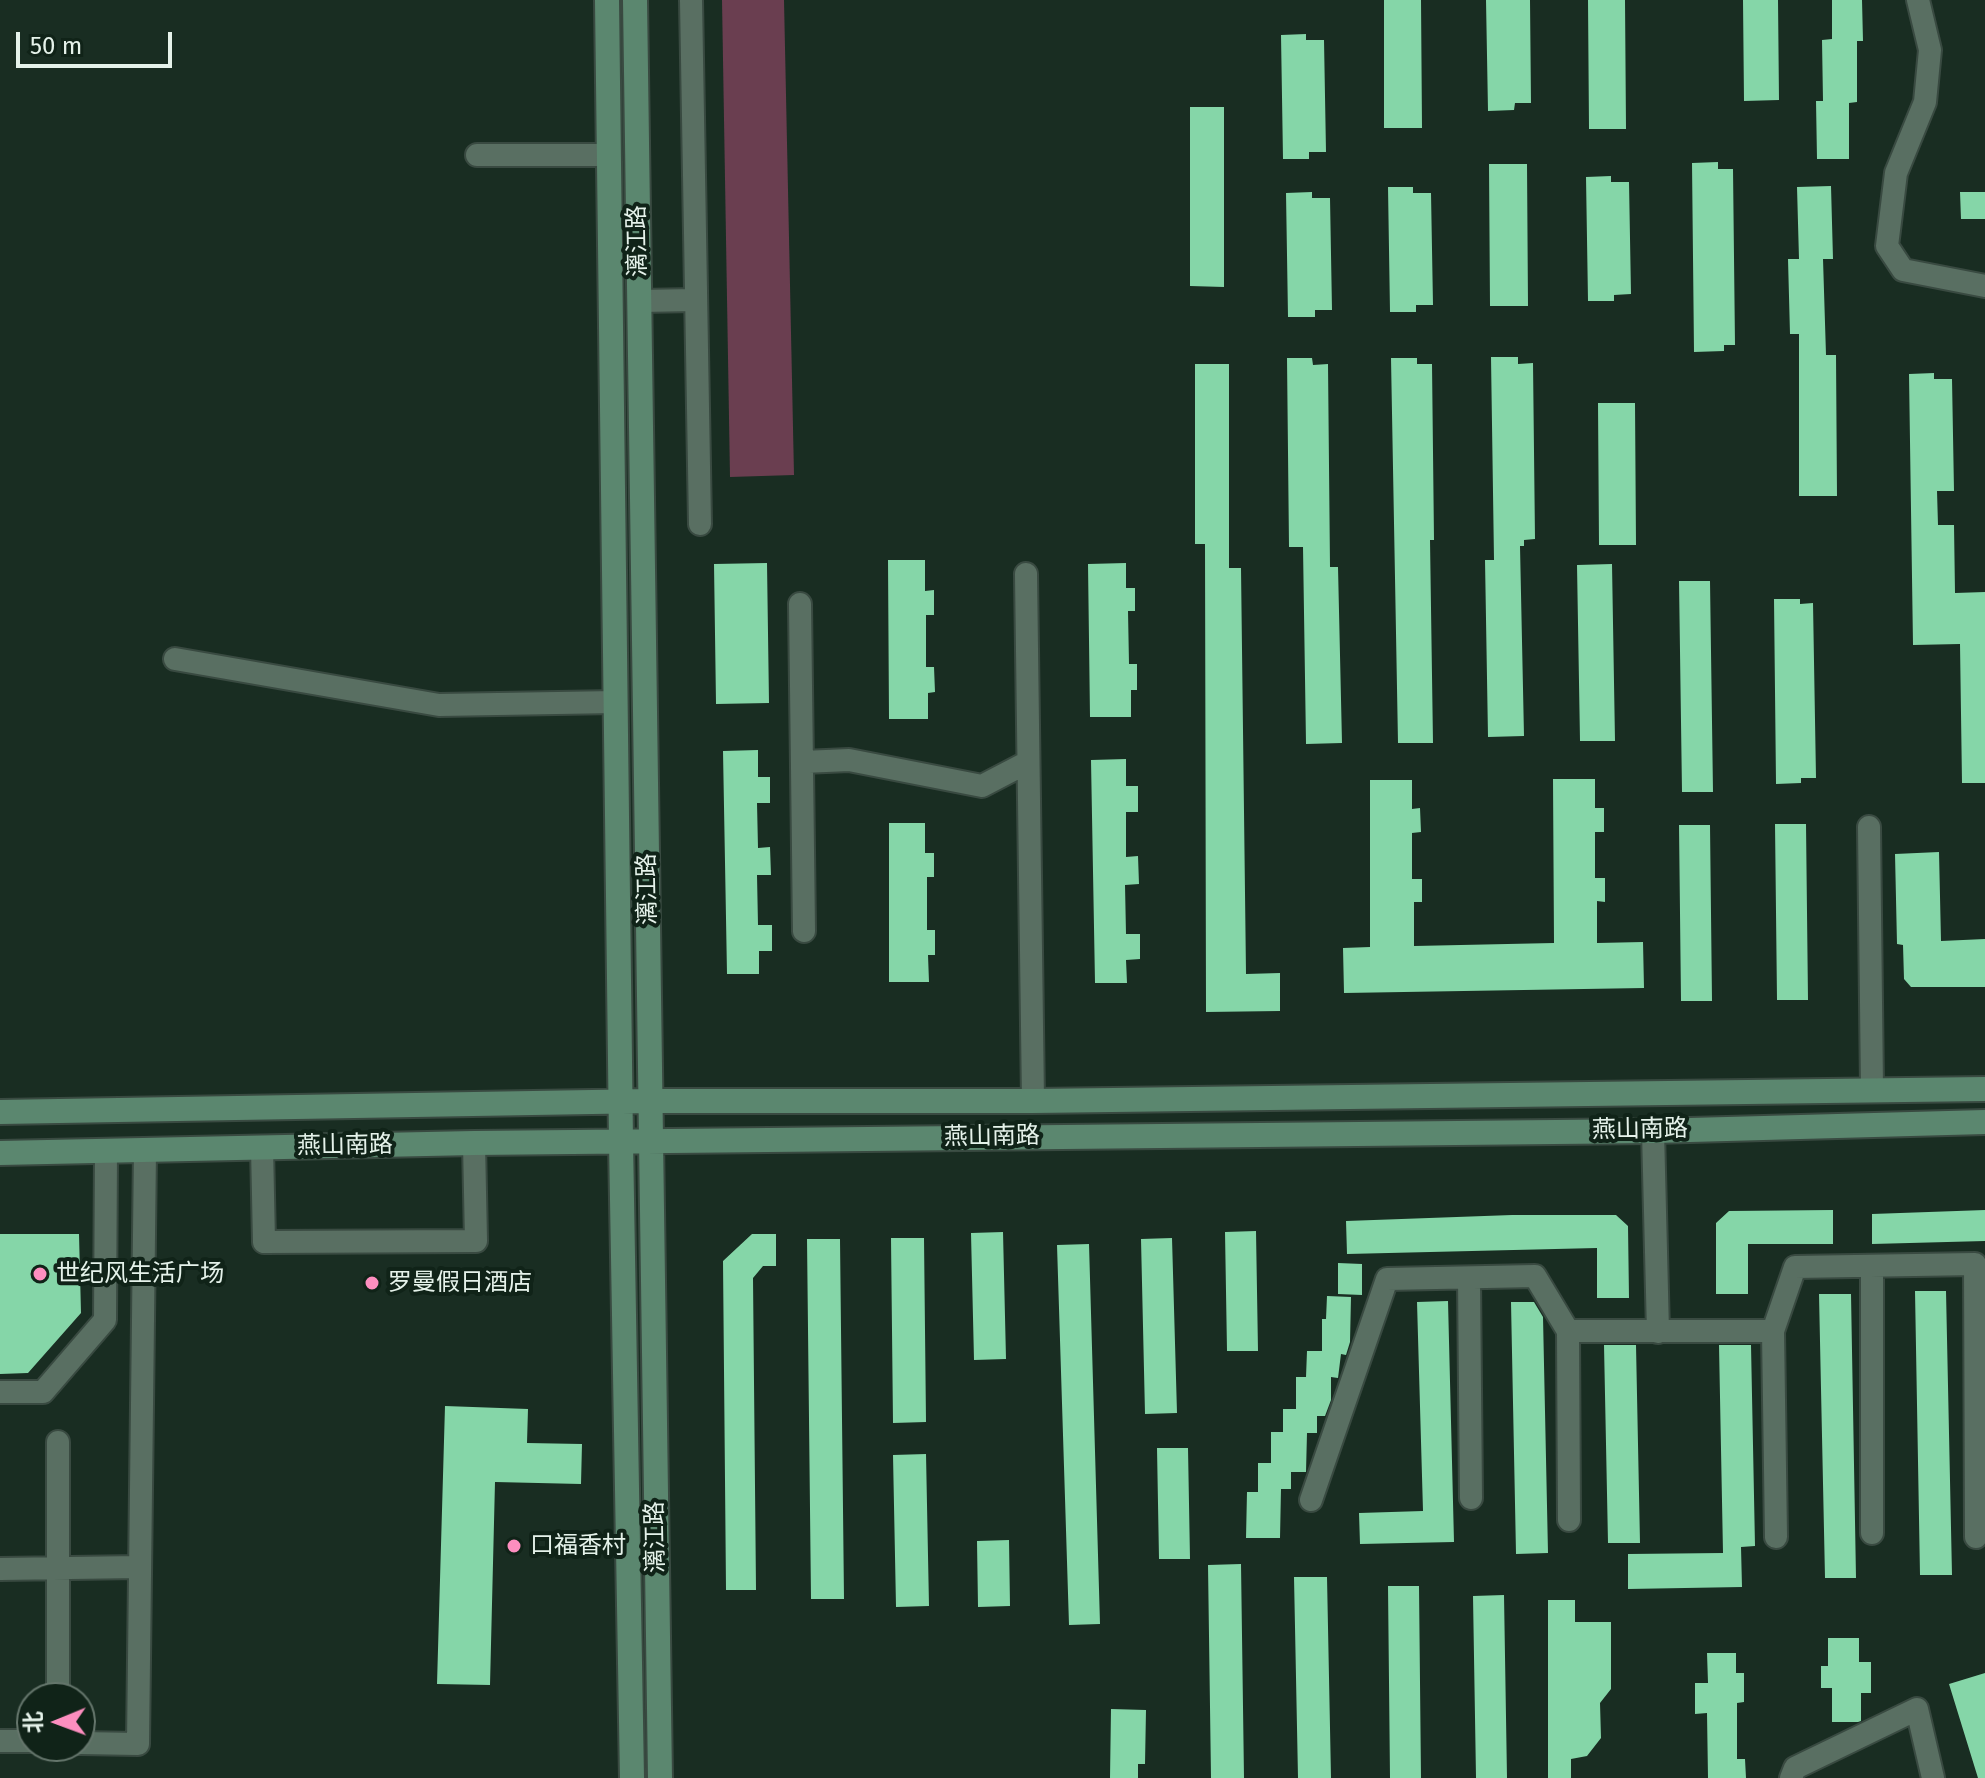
<!DOCTYPE html>
<meta charset="utf-8">
<style>
body{margin:0}
#map{position:relative;width:1985px;height:1778px;overflow:hidden;background:#192d22;font-family:"Fira Sans","Noto Sans SC",sans-serif}
canvas{display:block}
.north{position:absolute;left:16px;top:1682px;width:80px;height:80px;box-sizing:border-box;background:#102318;border:2px solid #65766c;border-radius:50%;rotate:269deg;font-size:22px;font-weight:700;line-height:32px;text-align:center;color:#e5f2ea}
.north::after{content:'';display:block;margin:auto;width:28px;height:36px;background:#fd8ebf;clip-path:polygon(50% 0,100% 100%,50% 72%,0 100%)}
.scale{position:absolute;left:16px;top:32px;width:156px;height:36px;box-sizing:border-box;border:4px solid #e5f2ea;border-top:0;padding-left:10px;font-size:24px;line-height:28px;white-space:nowrap;color:#e5f2ea;-webkit-text-stroke:6px #102318;paint-order:stroke}
</style>
<div id="map">
<canvas width="1985" height="1778"></canvas>
<div class="north">北</div>
<div class="scale">50 m</div>
</div>
<script>
const ctx = document.querySelector('canvas').getContext('2d');
ctx.lineJoin = 'round';
function paint(path, color) {
  ctx.fillStyle = color;
  ctx.fill(path, 'evenodd');
}
function trace(path, color, width, dash) {
  ctx.strokeStyle = color;
  ctx.lineWidth = width;
  ctx.lineCap = dash ? 'butt' : 'round';
  ctx.setLineDash(dash || []);
  ctx.stroke(path);
}
function drawText(font, color, halo, rows, align = 'center') {
  ctx.font = font + ' "Fira Sans","Noto Sans SC",sans-serif';
  ctx.lineWidth = 8;
  ctx.setLineDash([]);
  ctx.textBaseline = 'middle';
  ctx.strokeStyle = halo;
  ctx.fillStyle = color;
  for (const [text, x, y, turn = 0] of rows) {
    ctx.save();
    ctx.translate(x, y);
    ctx.rotate((+turn || 0) * Math.PI / 180);
    ctx.textAlign = isNaN(turn) ? turn : align;
    if (halo) ctx.strokeText(text, 0, 0);
    ctx.fillText(text, 0, 0);
    ctx.restore();
  }
}
const green = new Path2D(`
 M722 0H784L794 475 730 477Z`);
const building = new Path2D(`
 M1384 0H1421L1422 128H1384Z
 M1486 0H1530L1531 103H1515L1514 110 1488 111Z
 M1588 0H1625L1626 129H1589Z
 M1743 0H1778L1779 100 1744 101Z
 M1832 0H1862L1863 41H1857V102L1849 103V159H1817L1816 101H1823L1822 40 1832 39Z
 M1306 34V40H1324L1326 152H1309V159H1283L1281 35Z
 M1190 107H1224V287L1190 286Z
 M1718 162V169H1733L1735 345H1724V351L1694 352 1692 163Z
 M1489 164H1527L1528 306H1490Z
 M1611 176V182H1629L1631 294 1614 295V301H1588L1586 177Z
 M1831 186 1833 259H1823L1826 355H1836L1837 496H1799V334H1790L1788 259H1799L1797 187Z
 M1388 187H1413V193H1431L1433 305H1416V312H1390Z
 M1312 192V198H1330L1332 310H1315V317H1288L1286 193Z
 M1960 192H1985V219H1961Z
 M1491 357H1518V364L1533 363 1535 539 1524 540V546H1520L1524 736 1488 737 1485 560H1494Z
 M1287 358H1312L1313 365 1328 364 1330 567H1338L1342 743 1306 744 1303 547H1289Z
 M1391 358H1417V364H1432L1434 540H1430L1433 743H1398Z
 M1195 364H1229V568H1241L1246 974 1280 973V1011L1206 1012 1205 544H1195Z
 M1934 373V379H1952L1954 491H1937L1938 525H1954L1955 593 1985 592V783H1962L1960 644 1913 645 1909 374Z
 M1598 403H1635L1636 545H1599Z
 M888 560H925V591L934 590V615H926V667H934L935 692 928 693V719H889Z
 M767 563 769 703 716 704 714 564Z
 M1126 563V588H1135V611H1128L1129 664H1137V690H1131V717H1090L1088 564Z
 M1612 564 1615 741H1580L1577 565Z
 M1679 581H1710L1713 792H1682Z
 M1774 599H1800V604L1813 603 1816 778H1801V783L1776 784Z
 M758 750V777H770V803H757L758 848 770 847 771 875H757L758 925H772V951H759V974H727L723 751Z
 M1126 759V786H1138V812H1126V857L1138 856 1139 884 1125 885 1126 934H1140V959L1126 960 1127 983H1095L1091 760Z
 M1553 779H1595V808H1604V832H1595V878H1605V902L1597 901V943L1643 942 1644 988 1344 993 1343 948 1370 947V780H1412V809L1420 808 1421 832 1412 833V879H1422V902H1414V946L1554 943Z
 M889 823H925V853H934V877H927V930H935V955H928L929 982H889Z
 M1775 824H1806L1808 1000H1777Z
 M1679 825H1710L1712 1001H1681Z
 M1939 852 1941 941 1985 939V987H1911L1904 979 1903 945 1897 944 1895 854Z
 M1833 1210V1244H1748V1294H1716V1223L1729 1211Z
 M1985 1210V1241L1872 1244V1214Z
 M1512 1215H1616L1628 1226 1629 1298H1597V1248L1347 1254 1346 1221Z
 M1256 1231 1258 1351H1227L1225 1232Z
 M1003 1232 1006 1359 974 1360 971 1233Z
 M0 1234H79L81 1313 28 1373 0 1374Z
 M752 1234H776V1266H763L753 1278 756 1590H726L723 1261Z
 M891 1238H924L926 1422 893 1423Z
 M1172 1238 1177 1413 1145 1414 1141 1239Z
 M807 1239H840L844 1599H811Z
 M1089 1244 1100 1624 1069 1625 1057 1245Z
 M1338 1263 1362 1264V1295L1338 1294Z
 M1915 1291H1946L1952 1575H1920Z
 M1819 1294H1851L1856 1578H1825Z
 M1327 1296 1351 1297 1350 1342 1346 1355 1341 1354 1338 1378 1331 1377V1400L1325 1416H1317V1433H1307L1306 1472H1291V1489H1281L1280 1538H1246L1247 1492H1258V1463H1271V1432H1283V1409H1296V1377H1306L1307 1351H1322V1319H1326Z
 M1448 1301 1454 1542 1360 1544 1359 1513 1423 1511 1417 1302Z
 M1511 1302H1534L1543 1317 1548 1553 1516 1554Z
 M1604 1345H1636L1640 1543H1608Z
 M1719 1345H1751L1755 1546 1741 1547 1742 1587 1628 1589V1554L1723 1553Z
 M445 1406 528 1409 527 1443 582 1444 581 1484 495 1482 490 1685 437 1684Z
 M1157 1448H1188L1190 1559H1159Z
 M926 1454 929 1606 896 1607 893 1455Z
 M1009 1540 1010 1606 978 1607 977 1541Z
 M1241 1564 1244 1778H1211L1208 1565Z
 M1294 1577H1327L1331 1778H1298Z
 M1388 1586H1419L1421 1778H1390Z
 M1504 1595 1507 1778H1476L1473 1596Z
 M1548 1600H1575V1622H1611V1689L1600 1703 1601 1738 1587 1756 1571 1759V1778H1548Z
 M1828 1638H1859V1662H1871V1693H1861V1721L1858 1722H1832V1688H1821V1666H1828Z
 M1707 1653H1736V1673H1744V1702L1737 1703V1759H1745L1746 1778H1708L1707 1713 1695 1714V1683H1708Z
 M1985 1673V1778H1978L1949 1684Z
 M1111 1709 1146 1710 1145 1764H1138V1778H1110Z`);
const street = new Path2D(`
 M691 0 700 524
 M1918 0 1930 50 1925 102 1896 173 1887 246 1903 270 1985 286
 M477 155H608
 M639 301 696 300
 M1026 574 1033 1101
 M800 604 804 931
 M175 659 439 705 616 702
 M803 762 849 760 982 786 1028 762
 M1869 827 1872 1089
 M1653 1131 1658 1332
 M262 1147 264 1242 476 1241 474 1143
 M1872 1266V1533
 M1469 1278 1471 1498
 M1568 1331 1569 1520
 M1773 1331 1776 1537
 M0 1392H43L105 1320 106 1151
 M58 1442V1698
 M1311 1500 1387 1279 1535 1276 1568 1331H1773L1795 1267 1975 1264 1976 1537
 M0 1569 139 1567
 M0 1741H32
 M80 1743 138 1744 145 1150
 M1791 1778 1795 1768 1917 1709 1933 1778`);
const secondary = new Path2D(`
 M607 0 621 1141 632 1778
 M635 0 660 1778
 M0 1112 651 1101H1033L1985 1089
 M0 1153 474 1143 1653 1131 1985 1122`);
const markers = [
 [40,1274,8,"#fd8ebf"],
 [372,1283,8,"#fd8ebf"],
 [514,1546,8,"#fd8ebf"]
];
const streetNames = [
 ["漓江路",638,241,-91],
 ["漓江路",648,889,-91],
 ["燕山南路",1640,1130,-1],
 ["燕山南路",992,1137,-1],
 ["燕山南路",345,1146,-1],
 ["漓江路",656,1537,-91]
];
const poiNames = [
 ["世纪风生活广场",56,1274],
 ["罗曼假日酒店",388,1283],
 ["口福香村",530,1546]
];
paint(green, '#6a3e50');
paint(building, '#85d6a8');
trace(street, '#394a41', 26);
trace(secondary, '#394a41', 28);
trace(street, '#596f62', 22);
trace(secondary, '#5b876f', 24);
for (const [x, y, r, color] of markers) {
  const dot = new Path2D();
  dot.arc(x, y, r, 0, 2 * Math.PI);
  ctx.fillStyle = color;
  ctx.fill(dot);
  trace(dot, '#102318', 3);
}
drawText('24px', '#e5f2ea', '#102318', streetNames);
drawText('24px', '#e5f2ea', '#102318', poiNames, 'left');
</script>
